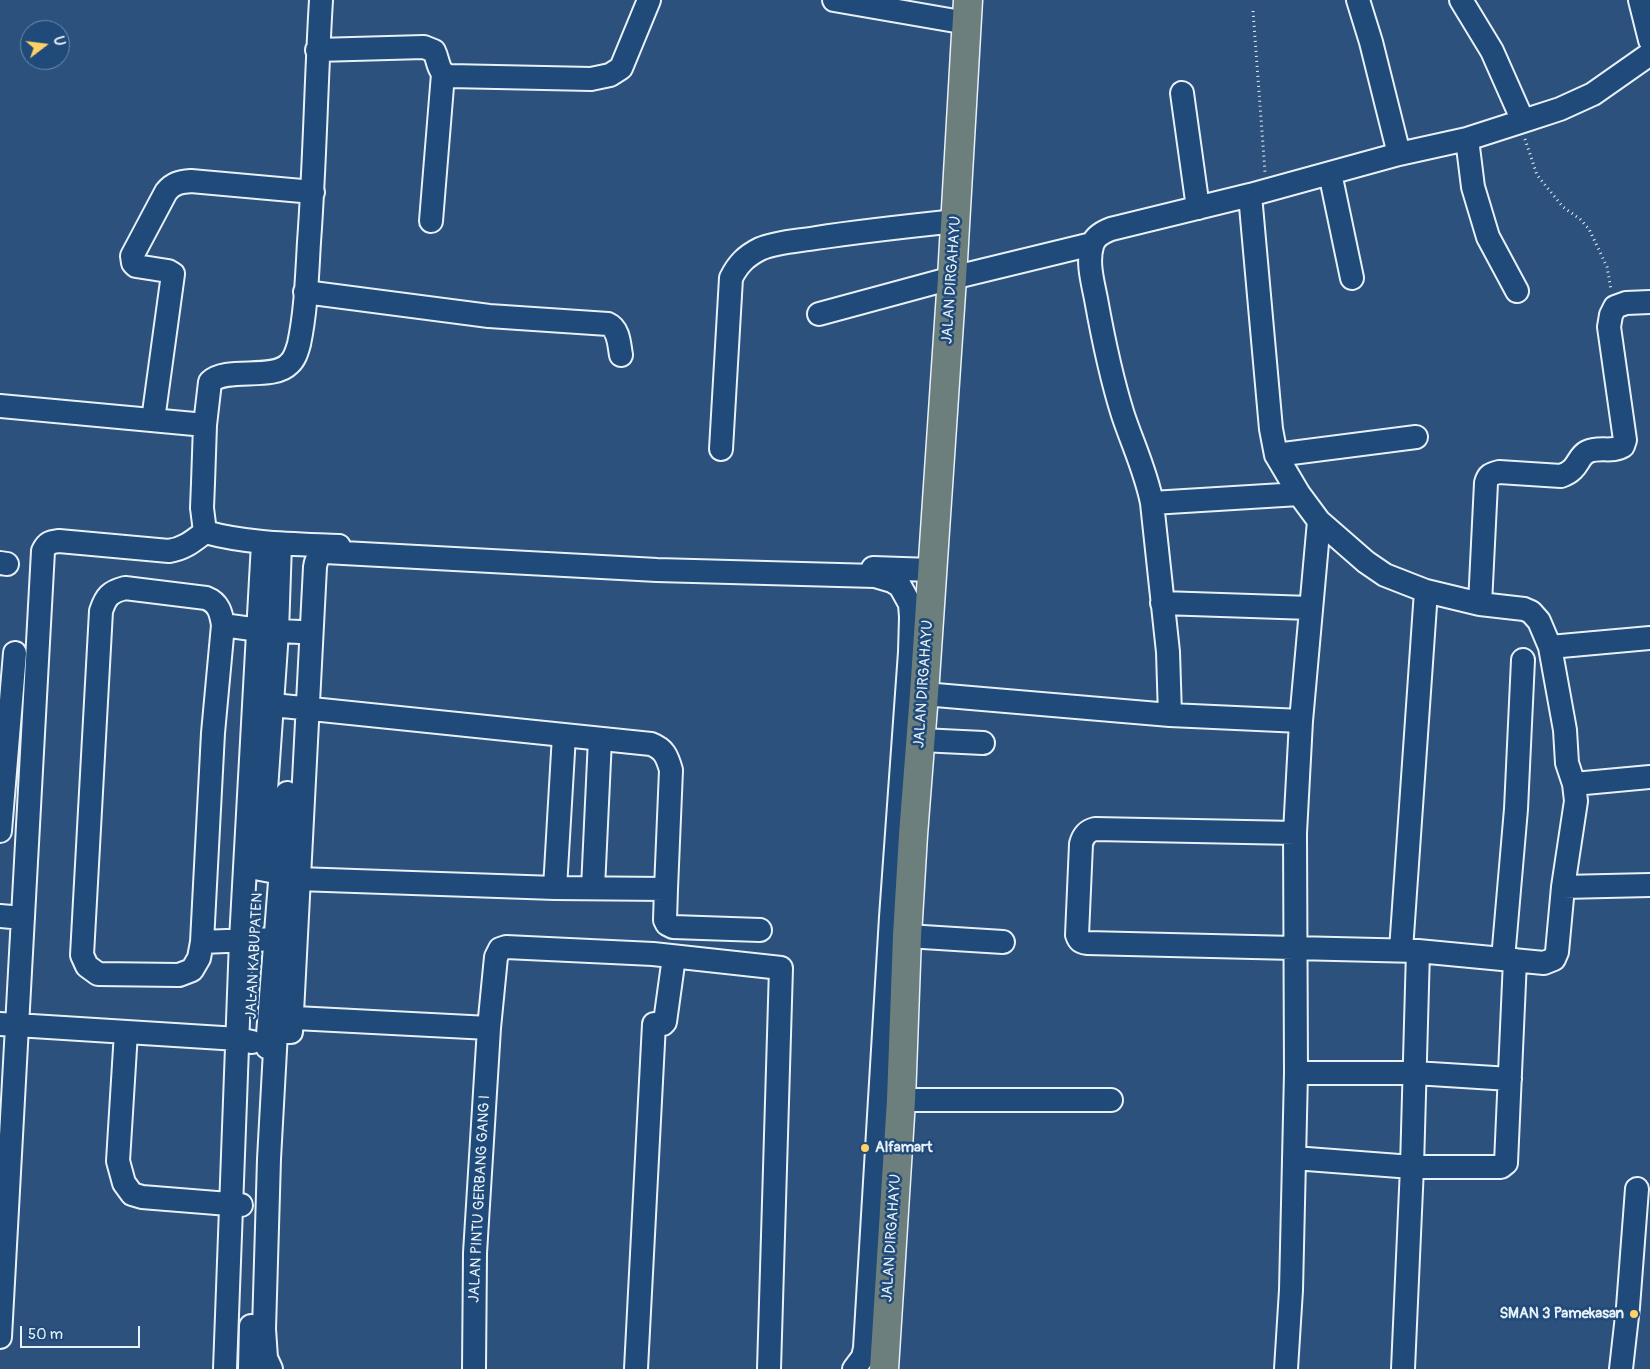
<!DOCTYPE html>
<style>
body{margin:0}
#map{position:relative;width:1650px;height:1369px;overflow:hidden;background:#2d517d;font-family:Pangolin,sans-serif}
canvas{display:block}
.north{position:absolute;left:20px;top:20px;width:50px;height:50px;box-sizing:border-box;background:#1f4a7a;border:1px solid #6f8dac;border-radius:50%;rotate:75deg;font-size:14px;font-weight:700;line-height:20px;text-align:center;color:#e8f1f8}
.north::after{content:'';display:block;margin:auto;width:18px;height:22px;background:#ffd166;clip-path:polygon(50% 0,100% 100%,50% 72%,0 100%)}
.scale{position:absolute;left:20px;top:1326px;width:120px;height:22px;box-sizing:border-box;border:2px solid #e8f1f8;border-top:0;padding-left:6px;font-size:15px;line-height:18px;white-space:nowrap;color:#e8f1f8;-webkit-text-stroke:4px #1f4a7a;paint-order:stroke}
</style>
<div id="map">
<canvas width="1650" height="1369"></canvas>
<div class="north">U</div>
<div class="scale">50 m</div>
</div>
<script>
const ctx = document.querySelector('canvas').getContext('2d');
ctx.lineJoin = 'round';
function trace(path, color, width, dash) {
  ctx.strokeStyle = color;
  ctx.lineWidth = width;
  ctx.lineCap = dash ? 'butt' : 'round';
  ctx.setLineDash(dash || []);
  ctx.stroke(path);
}
function drawText(font, color, halo, rows, align = 'center') {
  ctx.font = font + ' Pangolin,sans-serif';
  ctx.lineWidth = 5;
  ctx.setLineDash([]);
  ctx.textBaseline = 'middle';
  ctx.strokeStyle = halo;
  ctx.fillStyle = color;
  for (const [text, x, y, turn = 0] of rows) {
    ctx.save();
    ctx.translate(x, y);
    ctx.rotate((+turn || 0) * Math.PI / 180);
    ctx.textAlign = isNaN(turn) ? turn : align;
    if (halo) ctx.strokeText(text, 0, 0);
    ctx.fillText(text, 0, 0);
    ctx.restore();
  }
}
const path = new Path2D(`
 M1253 11 1265 172
 M1525 139 1537 175 1563 207 1580 219 1589 229 1607 267 1611 290`);
const minor = new Path2D(`
 M321 0C316 81 315 161 309 242 307 276 306 311 299 344 297 351 295 359 289 364 273 381 226 366 210 382L205 425 203 483 202 508 205 532C249 544 294 544 339 546
 M834 0 967 23
 M1358 0 1371 42 1399 154
 M1461 0 1492 51 1523 121
 M1640 0 1650 40
 M317 50 424 47 434 51C439 61 437 72 449 76L591 79 610 75 621 68 649 0
 M1182 93 1198 208
 M1467 139 1473 187 1488 237 1517 291
 M1330 173 1352 278
 M1250 195 1271 429 1276 455 1299 494 1319 521 1366 562 1385 575 1426 591 1401 950
 M431 221 443 74
 M305 292 489 316 608 324C619 329 619 344 621 355
 M819 314 952 278 1092 244
 M0 406 205 425
 M153 420 173 274 168 271 136 266 133 263 132 256 166 192C173 183 180 182 191 181L313 192
 M721 449 731 278C738 264 746 256 760 249 776 242 798 241 816 238 862 231 909 226 956 221
 M1276 455 1416 437
 M1152 503 1299 494
 M0 563 7 564
 M873 568 932 570
 M1162 603 1310 608
 M1480 604 1486 483C1488 475 1491 474 1499 472L1561 476C1579 470 1577 457 1587 452 1599 446 1612 453 1623 446L1625 440 1609 327 1611 315 1615 307 1626 303 1650 302
 M1550 647 1650 638
 M924 694 1170 715 1301 721
 M1170 715 1168 652 1152 503C1146 472 1133 445 1123 415 1111 377 1103 338 1096 299 1093 283 1087 263 1092 246 1094 237 1103 232 1111 229L1250 195 1399 154 1467 139 1523 121 1560 109 1593 94 1650 54
 M921 740 983 743
 M1574 784 1650 777
 M0 831 15 653
 M1295 833 1095 829C1087 831 1083 836 1081 844L1077 935C1079 941 1081 942 1087 943L1418 951 1544 963 1554 959 1557 952 1563 887 1576 801 1574 784 1567 763 1565 730 1550 647 1539 621 1531 612 1524 609 1480 604 1426 591
 M261 862 277 632 280 544
 M260 869 281 873 298 879 555 888 666 889 671 770C667 756 664 749 651 744L273 705
 M1563 887 1650 885
 M555 888 564 735
 M593 888 600 739
 M666 889 665 920 667 924 673 927 760 930
 M0 916 23 918
 M907 936 1003 942
 M275 939 202 942 213 733 223 625 259 630 300 632
 M202 942 199 958 192 970 179 975 98 974 87 966 82 955 101 611C106 596 110 592 125 588L206 598C219 603 221 613 223 625
 M1503 959 1516 809 1523 660
 M276 1017 489 1028
 M0 1024 238 1039 252 1042
 M126 1032 118 1161 124 1183 132 1194 142 1197 241 1205
 M267 1047 287 793
 M1296 1073H1415L1510 1079
 M901 1100H1111
 M1294 1158 1412 1167H1501L1506 1163 1515 960
 M0 1337 43 551C47 543 50 542 59 541L169 551C184 549 193 541 205 532
 M225 1369 241 940 263 543
 M250 1369 251 1326
 M271 1369 266 1358 264 1329 269 1159 276 1032H291L315 567C316 560 318 555 325 552L657 570 875 576 892 581 900 586 910 604 911 617 910 652 891 917 865 1348 863 1357 854 1369
 M474 1369 475 1253 489 1028 496 957 500 949 506 947 653 954 781 968 769 1369
 M636 1369 654 1024H663L665 1022 674 957
 M1286 1369 1291 1290 1296 1073 1295 833 1301 721 1319 521
 M1403 1369 1412 1167 1418 951
 M1621 1369 1628 1307 1637 1189`);
const major = new Path2D(`
 M884 1369 901 1100 907 936 913 835 924 694 952 278 968 0`);
const markers = [
 [865,1148,5,"#ffd166"],
 [1634,1314,5,"#ffd166"]
];
const streetNames = [
 ["JALAN DIRGAHAYU",952,280,-86],
 ["JALAN DIRGAHAYU",924,684,-86],
 ["JALAN KABUPATEN",255,956,-87],
 ["JALAN PINTU GERBANG GANG I",480,1199,-87],
 ["JALAN DIRGAHAYU",892,1238,-86]
];
const poiNames = [
 ["Alfamart",875,1148],
 ["SMAN 3 Pamekasan",1624,1314,"right"]
];
trace(minor, '#e8f1f8', 26);
trace(major, '#e8f1f8', 31);
trace(path, '#e8f1f8', 3, [1, 4]);
trace(minor, '#1f4a7a', 22);
trace(major, '#6c7f7c', 28);
for (const [x, y, r, color] of markers) {
  const dot = new Path2D();
  dot.arc(x, y, r, 0, 2 * Math.PI);
  ctx.fillStyle = color;
  ctx.fill(dot);
  trace(dot, '#1f4a7a', 2);
}
drawText('15px', '#e8f1f8', '#1f4a7a', streetNames);
drawText('bold 15px', '#e8f1f8', '#1f4a7a', poiNames, 'left');
</script>
